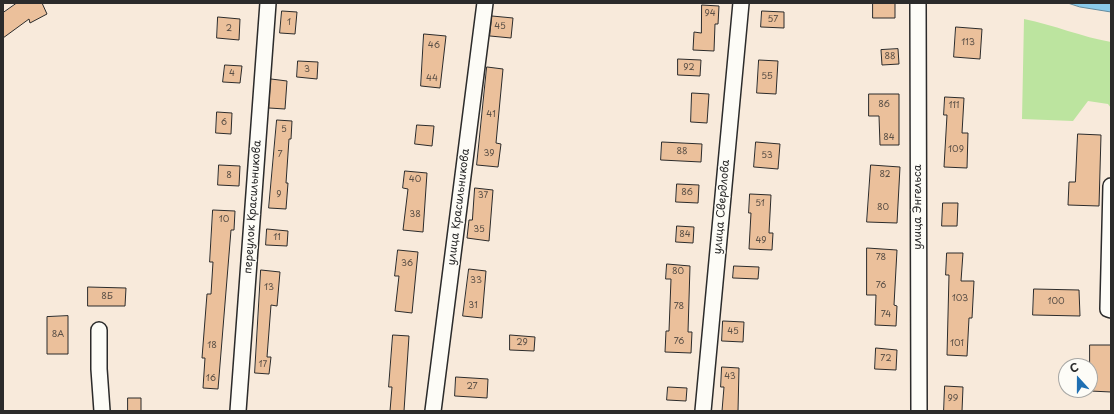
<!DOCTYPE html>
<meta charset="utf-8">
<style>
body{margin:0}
#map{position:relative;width:1114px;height:414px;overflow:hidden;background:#f8eadb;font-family:"Playpen Sans",sans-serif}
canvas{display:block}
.frame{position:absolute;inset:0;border:4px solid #2b2b2b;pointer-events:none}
.north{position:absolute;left:1058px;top:358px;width:40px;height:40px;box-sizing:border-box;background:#fdfcf7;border:1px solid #a9a8a5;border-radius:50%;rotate:339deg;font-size:11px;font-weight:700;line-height:16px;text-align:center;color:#2b2b2b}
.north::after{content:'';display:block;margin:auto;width:14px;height:18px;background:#1f6fb2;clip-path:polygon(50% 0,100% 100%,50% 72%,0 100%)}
</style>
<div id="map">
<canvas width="1114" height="414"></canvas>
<div class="frame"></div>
<div class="north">С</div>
</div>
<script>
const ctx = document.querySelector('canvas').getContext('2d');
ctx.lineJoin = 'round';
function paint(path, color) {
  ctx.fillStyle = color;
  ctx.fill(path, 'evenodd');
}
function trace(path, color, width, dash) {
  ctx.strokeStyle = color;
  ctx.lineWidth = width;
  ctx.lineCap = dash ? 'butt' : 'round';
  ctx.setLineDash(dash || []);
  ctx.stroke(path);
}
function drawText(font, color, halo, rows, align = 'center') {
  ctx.font = font + ' "Playpen Sans",sans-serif';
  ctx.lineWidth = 3;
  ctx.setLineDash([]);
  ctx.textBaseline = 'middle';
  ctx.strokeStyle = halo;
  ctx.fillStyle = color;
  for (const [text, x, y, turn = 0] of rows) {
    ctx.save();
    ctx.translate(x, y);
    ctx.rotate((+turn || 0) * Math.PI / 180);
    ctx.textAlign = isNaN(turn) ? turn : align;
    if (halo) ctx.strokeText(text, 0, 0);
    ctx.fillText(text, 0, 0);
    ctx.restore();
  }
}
const green = new Path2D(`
 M1024 19C1054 25 1082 37 1111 42V108L1108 104 1088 101 1073 121 1022 119Z`);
const water = new Path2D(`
 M1068 3H1111V12L1080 7Z`);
const building = new Path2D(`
 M17 3H42L47 14 30 23 29 19 3 38V13Z
 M873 3H895V18H873Z
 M702 5 719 6 718 24H715L714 51 693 50 694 32 701 33Z
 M282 11 297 12 295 34 280 33Z
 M762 11 784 12V28L761 27Z
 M492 16 513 18 511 38 490 36Z
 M218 17 240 19 239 40 217 38Z
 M956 27 982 29 980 59 954 57Z
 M424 34 446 36 440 88 421 86Z
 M898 49 899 64 882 65 881 50Z
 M678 59 701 60 700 76 678 75Z
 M759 60 778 61 776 94 757 93Z
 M298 61 318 62 317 79 297 77Z
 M225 65 242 66 240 83 223 82Z
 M487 67 503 69 496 143 501 144 498 167 477 165Z
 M271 79 287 81 285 109 269 108Z
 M692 93 709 94 707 123 691 122Z
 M869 94H899V145H880L879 116H869Z
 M945 97 964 98 962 133H968L967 168 944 167 947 115H944Z
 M217 112 232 113 231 134 216 133Z
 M277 120 292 121 291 139H289L286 183H288L286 209 269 208Z
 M417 125 434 126 432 146 415 144Z
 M1078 134 1101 135 1099 206 1068 205 1069 182H1075Z
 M662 142 702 144 701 162 661 160Z
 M756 142 780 144 778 169 754 167Z
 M219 165 240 166 239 186 218 185Z
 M871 165 900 167 897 223 867 222Z
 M405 171 427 173 423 232 403 230 408 189 403 188Z
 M677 184 699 185 698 203 676 202Z
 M475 188 493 190 489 241 467 238 469 220H472Z
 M750 194 771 195 769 233H773L772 250 749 249 751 213H749Z
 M943 203H958L957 226H942Z
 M213 210 235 211 234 230H231L218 389 203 388 205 358H202L207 294H211L213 262H210Z
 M677 226 694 227 693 243 676 242Z
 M267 229 288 231 287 246 266 245Z
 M867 248 897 250 894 305 897 306 896 326 875 325 876 295H867Z
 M398 250 418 252 412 313 395 311 399 276H395Z
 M947 253H963L961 281H974L972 318H969L967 356 947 355 949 275H946Z
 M667 264 690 266 688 332H692L691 353 665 352 666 331H669L671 279H666Z
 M734 266 759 267 758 279 733 278Z
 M469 269 486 271 482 318 463 316Z
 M261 270 280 272 277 306 271 305 267 357H271L269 374 255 373Z
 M88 287 126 288 125 306H88Z
 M1034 289 1079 290 1080 316 1033 315Z
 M68 316V354H47V317Z
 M723 321 744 322 743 342 722 341Z
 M393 335 409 336 404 411H390L392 387H389Z
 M510 335 535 337 534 351 510 350Z
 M1090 345H1111V392L1090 391Z
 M876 348 897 350 896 370 875 369Z
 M722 367 739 368 738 411H722L724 387H721Z
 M456 377 488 379 487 398 455 396Z
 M945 386 963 387 962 411H944Z
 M668 387 687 388 686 401 667 400Z
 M128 398H141V411H128Z`);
const minor = new Path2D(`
 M918 3 919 411
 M1111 186 1108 309 1111 310
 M99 330V369L102 411
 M238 411 268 3
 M433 411 485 3
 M703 411 741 3`);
const numberNames = [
 ["94",710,14],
 ["57",773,20],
 ["1",289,23],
 ["45",500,27],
 ["2",229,29],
 ["113",968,43],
 ["46",434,46],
 ["88",890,57],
 ["92",689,68],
 ["3",307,70],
 ["4",232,74],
 ["55",767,77],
 ["44",432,79],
 ["86",884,105],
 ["111",954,106],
 ["41",491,115],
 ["6",224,123],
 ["5",284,130],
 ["84",889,138],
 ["109",956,150],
 ["88",682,152],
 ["39",489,154],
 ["7",280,155],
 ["53",767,156],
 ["82",885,175],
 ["8",229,176],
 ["40",415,180],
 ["86",687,193],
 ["9",279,195],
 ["37",483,196],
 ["51",760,204],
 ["80",883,208],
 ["38",415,215],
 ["10",224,220],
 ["35",479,230],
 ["84",685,235],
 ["11",277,238],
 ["49",761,241],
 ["78",881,258],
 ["36",407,264],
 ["80",678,272],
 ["33",476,281],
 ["76",881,286],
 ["13",269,288],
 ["8Б",107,297],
 ["103",960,299],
 ["100",1056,302],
 ["31",473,306],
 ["78",679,307],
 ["74",886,315],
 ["45",733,332],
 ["8А",58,335],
 ["76",679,342],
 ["29",522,343],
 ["101",957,344],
 ["18",212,346],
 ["72",886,359],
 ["17",263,365],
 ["43",730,377],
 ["16",211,379],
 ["27",472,387],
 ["99",953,399]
];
const streetNames = [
 ["переулок Красильникова",253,207,-86],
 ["улица Красильникова",459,207,-83],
 ["улица Свердлова",722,207,-85],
 ["улица Энгельса",918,207,-90]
];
paint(green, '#bce49f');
paint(water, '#8acbeb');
trace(water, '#648b9e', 1);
paint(building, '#ebc09b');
trace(building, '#2b2b2b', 1);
trace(minor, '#2b2b2b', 18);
trace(minor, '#fdfcf7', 15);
drawText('9px', '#5b5047', null, numberNames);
drawText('11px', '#2b2b2b', '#fdfcf7', streetNames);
</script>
